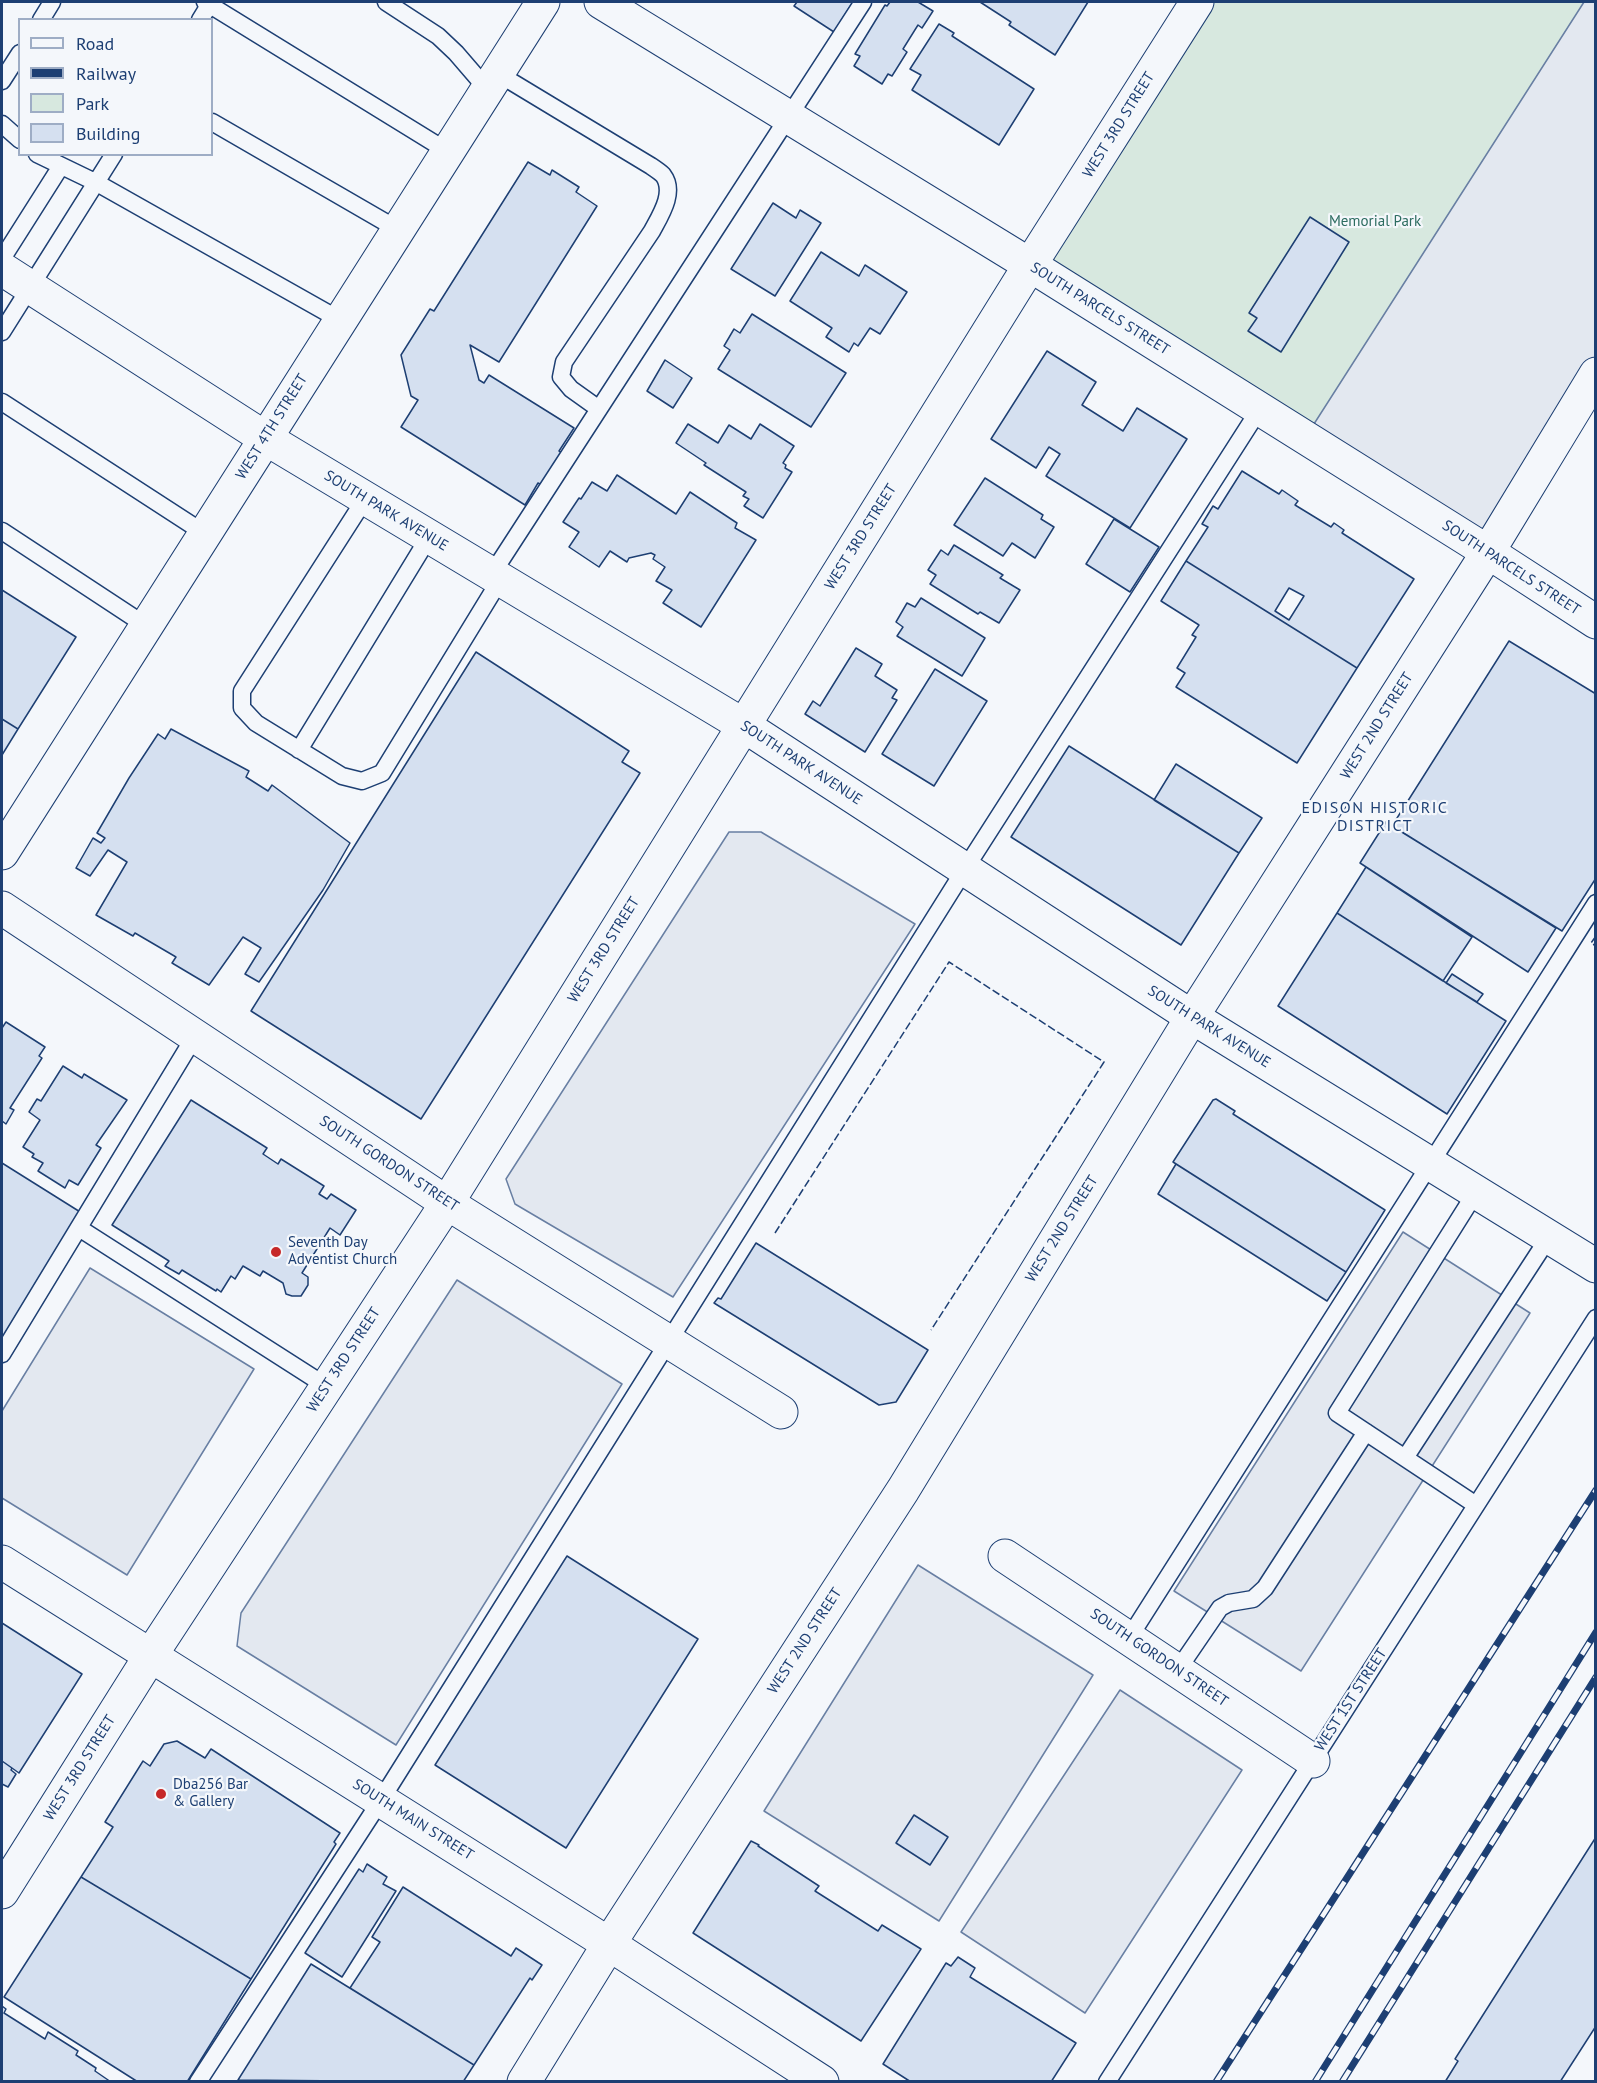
<!DOCTYPE html>
<style>
body{margin:0}
#map{position:relative;width:1597px;height:2083px;overflow:hidden;background:#f4f7fb;font-family:"PT Sans",sans-serif}
canvas{display:block}
.frame{position:absolute;inset:0;border:3px solid #1d3f73;pointer-events:none}
.legend{position:absolute;left:18px;top:18px;width:195px;height:138px;box-sizing:border-box;background:#f4f7fb;border:2px solid #9eadc5;margin:0;padding:8px 10px;list-style:none;font-size:18px;color:#1d3f73}
.legend li{display:flex;align-items:center;gap:12px;height:30px}
.legend b{width:30px;border:2px solid #9eadc5}
</style>
<div id="map">
<canvas width="1597" height="2083"></canvas>
<div class="frame"></div>
<ul class="legend">
<li><b style="height:8px;background:#f4f7fb"></b>Road</li>
<li><b style="height:8px;background:#1d3f73"></b>Railway</li>
<li><b style="height:16px;background:#d7e8df"></b>Park</li>
<li><b style="height:16px;background:#d5e0f0"></b>Building</li>
</ul>
</div>
<script>
const ctx = document.querySelector('canvas').getContext('2d');
ctx.lineJoin = 'round';
function paint(path, color) {
  ctx.fillStyle = color;
  ctx.fill(path, 'evenodd');
}
function trace(path, color, width, dash) {
  ctx.strokeStyle = color;
  ctx.lineWidth = width;
  ctx.lineCap = dash ? 'butt' : 'round';
  ctx.setLineDash(dash || []);
  ctx.stroke(path);
}
function drawText(font, color, halo, rows, align = 'center') {
  ctx.font = font + ' "PT Sans",sans-serif';
  ctx.lineWidth = 4.5;
  ctx.setLineDash([]);
  ctx.textBaseline = 'middle';
  ctx.strokeStyle = halo;
  ctx.fillStyle = color;
  for (const [text, x, y, turn = 0] of rows) {
    ctx.save();
    ctx.translate(x, y);
    ctx.rotate((+turn || 0) * Math.PI / 180);
    ctx.textAlign = isNaN(turn) ? turn : align;
    if (halo) ctx.strokeText(text, 0, 0);
    ctx.fillText(text, 0, 0);
    ctx.restore();
  }
}
const green = new Path2D(`
 M1197 2H1595L1488 552 1030 265Z`);
const parking = new Path2D(`
 M1584 2H1595V374L1488 552 1305 438Z
 M729 832H761L915 924 673 1297 515 1204 506 1179Z
 M1403 1232 1530 1313 1301 1671 1174 1591Z
 M90 1268 254 1369 127 1575 2 1498V1411Z
 M457 1280 622 1384 396 1745 237 1646 241 1613Z
 M918 1565 1093 1675 939 1921 764 1811Z
 M1120 1690 1242 1770 1085 2013 961 1932Z`);
const building = new Path2D(`
 M797 2H853L834 32 794 6Z
 M890 2H918L933 11 922 28 918 25 903 49 907 52 892 76 888 74 882 84 854 66 860 56 855 54 885 5 887 6Z
 M980 2H1088L1055 55 1009 25 1011 22Z
 M939 24 954 33 952 36 1034 89 999 145 912 90 921 75 910 69Z
 M528 162 550 175 552 170 579 187 576 192 597 206 499 362 470 345 479 380 484 383 489 375 574 428 559 451 564 454 543 486 538 483 525 505 401 427 418 400 411 396 401 355 430 309 434 311Z
 M773 203 796 218 800 210 821 223 775 296 731 269Z
 M1310 217 1349 242 1281 352 1248 331 1257 318 1249 313Z
 M821 252 859 276 865 265 907 292 880 334 870 328 858 346 854 343 849 352 826 337 832 328 790 301Z
 M752 314 846 373 811 427 718 369 730 350 724 346 734 329 740 333Z
 M1047 351 1096 382 1082 405 1123 431 1137 408 1187 439 1130 528 1046 476 1060 454 1049 447 1036 468 991 439Z
 M665 360 692 378 673 408 647 391Z
 M688 424 718 443 729 425 751 439 760 424 794 446 783 463 786 465 785 468 792 472 763 518 744 506 749 499 743 496 746 492 704 465 706 463 676 443Z
 M1242 471 1279 494 1282 490 1298 501 1295 505 1331 527 1334 523 1344 530 1342 533 1414 579 1357 668 1186 561 1208 527 1202 524 1213 506 1218 509ZM1289 588 1304 596 1289 620 1275 611Z
 M617 475 676 514 690 492 737 523 735 528 756 540 701 627 663 603 672 590 656 581 665 567 653 559 655 555 651 553 629 558 627 562 610 551 599 567 569 547 579 532 563 522 579 498 581 499 592 482 607 491Z
 M985 478 1043 515 1041 519 1054 527 1035 558 1012 543 1003 556 954 525Z
 M1114 519 1159 547 1130 592 1086 564Z
 M954 545 1003 575 1000 578 1020 590 999 623 980 612 978 614 930 584 936 575 928 570 941 550 948 555Z
 M1186 561 1357 668 1297 763 1176 687 1185 673 1177 668 1196 637 1192 635 1199 625 1161 601Z
 M2 590 76 637 18 729 2 719Z
 M921 598 985 638 962 676 897 636 903 627 896 622 907 603 915 607Z
 M1509 641 1596 694V878L1562 931 1392 826Z
 M856 648 882 664 875 676 897 690 892 698 897 700 865 752 805 714 813 701 820 706Z
 M476 652 629 751 622 762 640 773 421 1119 251 1011Z
 M935 669 987 701 934 786 882 754Z
 M2 719 18 729 2 755Z
 M171 729 249 771 246 777 268 791 272 785 350 843 323 890 259 982 245 974 261 948 243 937 209 985 172 963 176 957 135 933 133 936 96 915 127 862 108 850 90 876 76 868 93 838 101 843 105 838 97 833 129 778 158 734 165 739Z
 M1069 746 1239 853 1181 945 1011 837Z
 M1176 764 1262 818 1239 853 1154 800Z
 M1386 822 1556 928 1528 972 1360 863Z
 M1366 867 1472 937 1443 981 1337 913Z
 M1337 913 1506 1021 1447 1114 1278 1006Z
 M1452 974 1483 994 1477 1002 1446 983Z
 M6 1022 45 1047 39 1056 42 1058 10 1108 14 1110 6 1124 2 1121V1028Z
 M63 1066 82 1078 84 1074 127 1100 96 1145 101 1148 78 1185 69 1180 65 1188 38 1171 43 1163 32 1157 34 1154 23 1147 40 1120 29 1112 37 1099 41 1101Z
 M1216 1099 1235 1111 1233 1114 1385 1210 1346 1272 1173 1162 1213 1100Z
 M191 1100 267 1148 263 1154 278 1164 281 1159 324 1186 319 1194 327 1199 331 1194 356 1210 340 1235 330 1228 302 1273 308 1277V1285L301 1296H292L286 1294 283 1283 263 1271 260 1276 243 1266 235 1279 231 1276 221 1292 217 1289 216 1291 182 1270 179 1274 165 1266 169 1261 112 1225Z
 M2 1163 85 1215 2 1347Z
 M1176 1164 1346 1272 1327 1301 1158 1194Z
 M756 1243 928 1350 896 1402 879 1405 714 1303 718 1298 721 1299Z
 M567 1556 698 1639 566 1848 435 1765Z
 M2 1623 82 1674 19 1773 2 1761Z
 M177 1741 205 1758 211 1749 340 1833 334 1842 336 1844 251 1979 81 1877 113 1827 105 1822 143 1761 150 1766 164 1744Z
 M2 1761 12 1768 11 1770 16 1774 8 1787 2 1784V1785Z
 M914 1815 948 1837 930 1865 896 1843Z
 M1596 1837V2026L1560 2082H1445L1458 2061 1455 2059Z
 M751 1841 759 1845 758 1846 819 1886 815 1891 878 1931 882 1925 921 1949 861 2041 693 1933Z
 M367 1864 387 1877 383 1884 396 1891 342 1977 305 1953 359 1869 363 1872Z
 M81 1877 251 1979 187 2082H138L4 1997Z
 M403 1887 511 1956 516 1948 542 1965 532 1980 530 1978 474 2065 350 1988 380 1942 372 1937Z
 M958 1957 975 1968 970 1977 1076 2043 1051 2082H911L883 2064 946 1963 951 1966Z
 M311 1964 474 2065 463 2082 238 2080Z
 M2 2006 6 2009 4 2013 45 2039 48 2032 78 2051 76 2055 96 2068 95 2071 111 2082H2Z`);
const service = new Path2D(`
 M205 2 447 151
 M386 2 438 36 456 53 487 89
 M41 20 52 2
 M200 20 211 2
 M497 73 651 166C654 168 660 172 663 175 676 192 660 216 652 231L564 362 561 377 571 389 599 409
 M2 81 20 53
 M212 122 397 229
 M2 124 20 140
 M37 154 97 183 340 320
 M2 259 61 166
 M2 332 114 154
 M2 402 204 533
 M365 499 242 691V708L256 723 342 776 362 781 382 773 500 580
 M2 531 145 625
 M492 574 863 2
 M299 750 429 537
 M79 1228 326 1386
 M2 1354 195 1036
 M1405 1458 1549 1237
 M1476 1505 1337 1413 1476 1192
 M1129 1638 1596 903
 M1177 1671 1220 1608 1229 1603 1253 1599 1265 1588 1366 1432
 M198 2082 381 1800 965 869 1259 410
 M1107 2082 1596 1318`);
const minor = new Path2D(`
 M601 2 1030 265 1488 552 1596 622
 M2 853 543 2
 M2 908 447 1203 781 1412
 M1005 1556 1313 1761
 M2 1562 609 1944 822 2082
 M2 1892 151 1655 447 1203 1030 265 1197 2
 M524 2082 609 1944 903 1490 1192 1017 1488 552 1596 374`);
const tertiary = new Path2D(`
 M2 269 265 438 743 725 1192 1017 1596 1266`);
const rail = new Path2D(`
 M1216 2082 1596 1490
 M1315 2082 1596 1632
 M1342 2082 1596 1677`);
const fence = new Path2D(`
 M1596 936 1591 943 1596 946
 M775 1233 949 962 1104 1062 931 1330`);
const markers = [
 [276,1252,6,"#c62828"],
 [161,1794,6,"#c62828"]
];
const streetNames = [
 ["WEST 3RD STREET",1119,125,-58],
 ["SOUTH PARCELS STREET",1100,309,32],
 ["WEST 4TH STREET",272,427,-58],
 ["SOUTH PARK AVENUE",386,511,31],
 ["WEST 3RD STREET",861,537,-58],
 ["SOUTH PARCELS STREET",1511,568,33],
 ["WEST 2ND STREET",1377,726,-58],
 ["SOUTH PARK AVENUE",801,763,33],
 ["WEST 3RD STREET",604,950,-58],
 ["SOUTH PARK AVENUE",1209,1027,32],
 ["SOUTH GORDON STREET",389,1164,33],
 ["WEST 2ND STREET",1062,1229,-58],
 ["WEST 3RD STREET",344,1360,-57],
 ["WEST 2ND STREET",805,1641,-57],
 ["SOUTH GORDON STREET",1159,1658,34],
 ["WEST 1ST STREET",1351,1700,-57],
 ["WEST 3RD STREET",80,1768,-58],
 ["SOUTH MAIN STREET",413,1820,32]
];
const parkNames = [
 ["Memorial Park",1375,222]
];
const poiNames = [
 ["Seventh Day",288,1243],
 ["Adventist Church",288,1260],
 ["Dba256 Bar",173,1785],
 ["& Gallery",173,1802]
];
const neighbourhoodNames = [
 ["EDISON HISTORIC",1375,808],
 ["DISTRICT",1375,826]
];
paint(green, '#d7e8df');
trace(green, '#687fa3', 1.5);
paint(parking, '#e3e8f0');
trace(parking, '#687fa3', 1.5);
paint(building, '#d5e0f0');
trace(building, '#1d3f73', 1.5);
trace(service, '#1d3f73', 19);
trace(minor, '#1d3f73', 35);
trace(tertiary, '#1d3f73', 35);
trace(service, '#f4f7fb', 16);
trace(minor, '#f4f7fb', 33);
trace(tertiary, '#f4f7fb', 33);
trace(rail, '#1d3f73', 7);
trace(rail, '#f4f7fb', 4.5, [14]);
trace(fence, '#1d3f73', 1.5, [8, 3]);
for (const [x, y, r, color] of markers) {
  const dot = new Path2D();
  dot.arc(x, y, r, 0, 2 * Math.PI);
  ctx.fillStyle = color;
  ctx.fill(dot);
  trace(dot, '#f4f7fb', 2);
}
drawText('15px', '#1d3f73', '#f4f7fb', streetNames);
drawText('15px', '#2c6c60', '#f4f7fb', parkNames);
drawText('15px', '#1d3f73', '#f4f7fb', poiNames, 'left');
ctx.letterSpacing = '1.5px';
drawText('16px', '#1d3f73', '#f4f7fb', neighbourhoodNames);
ctx.letterSpacing = '0px';
</script>
